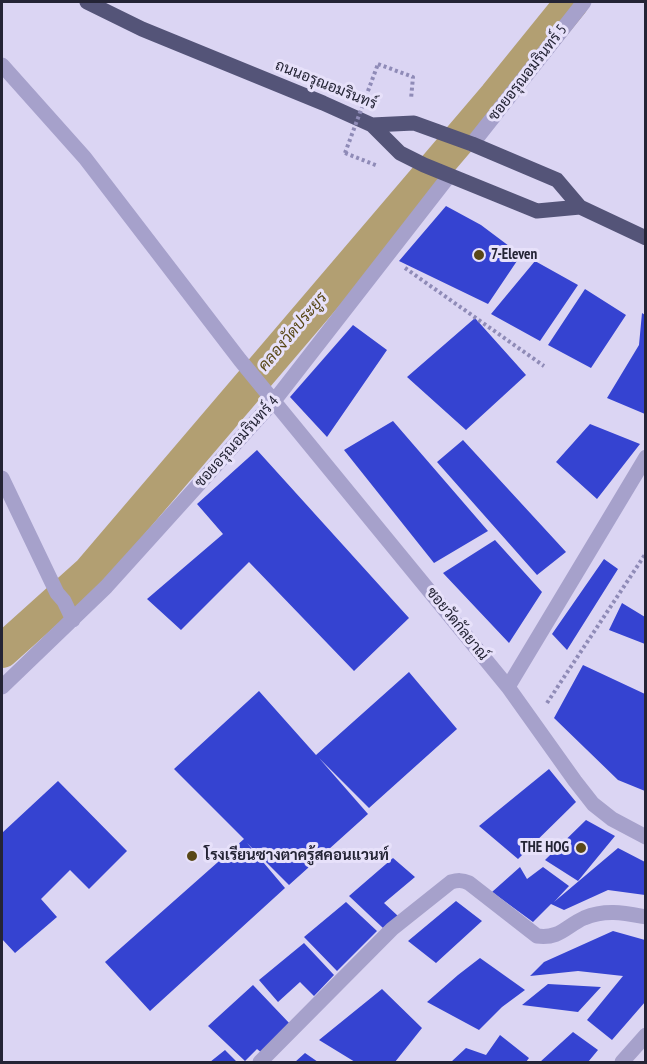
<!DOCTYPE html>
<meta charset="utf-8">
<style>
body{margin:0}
#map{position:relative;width:647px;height:1064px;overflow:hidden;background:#dbd5f3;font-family:"PT Sans Narrow",sans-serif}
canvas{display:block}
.frame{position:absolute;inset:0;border:3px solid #242435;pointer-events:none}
</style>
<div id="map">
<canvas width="647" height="1064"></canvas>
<div class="frame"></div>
</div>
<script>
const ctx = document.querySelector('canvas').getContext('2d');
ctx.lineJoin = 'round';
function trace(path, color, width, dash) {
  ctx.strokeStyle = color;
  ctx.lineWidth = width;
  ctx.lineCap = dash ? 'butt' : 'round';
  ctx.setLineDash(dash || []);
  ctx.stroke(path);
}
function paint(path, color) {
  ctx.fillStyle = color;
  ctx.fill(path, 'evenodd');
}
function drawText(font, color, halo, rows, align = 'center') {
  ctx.font = font + ' "PT Sans Narrow",Sarabun,sans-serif';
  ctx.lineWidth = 6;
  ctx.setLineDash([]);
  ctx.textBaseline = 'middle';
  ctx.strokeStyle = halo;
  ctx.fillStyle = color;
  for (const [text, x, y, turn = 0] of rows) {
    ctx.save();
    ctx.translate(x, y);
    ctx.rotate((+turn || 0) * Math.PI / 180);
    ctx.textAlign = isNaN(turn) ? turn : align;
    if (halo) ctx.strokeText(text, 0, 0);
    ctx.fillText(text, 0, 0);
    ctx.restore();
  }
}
const canal = new Path2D(`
 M2 651 89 573 496 96 572 2`);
const building = new Path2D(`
 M446 206 481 225 521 255 488 304 399 261Z
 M535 261 578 285 540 341 491 314Z
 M585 289 626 315 591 368 548 345Z
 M642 313 645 315V414L607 398 639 345Z
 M475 318 526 375 466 430 407 377Z
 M353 325 387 350 327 437 290 397Z
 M393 421 488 531 434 563 344 450Z
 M590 424 640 444 597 499 556 462Z
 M463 440 566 552 537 575 437 462Z
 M257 450 409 618 354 671 249 562 181 630 147 599 223 534 197 504Z
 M495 540 542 592 509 643 443 573Z
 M604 559 618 569 567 650 552 634Z
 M622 603 645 617V644L609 630Z
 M583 665 645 694V791L618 780 554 718Z
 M409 672 457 729 369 808 319 758 368 814 289 885 247 843 285 888 150 1011 105 962 244 839 174 769 259 691 316 755Z
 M549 769 576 802 518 859 479 826Z
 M58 781 127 851 89 889 70 870 41 899 57 917 15 953 2 939V833Z
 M586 820 615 836 578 881 545 860Z
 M618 848 645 862V895L608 890 564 910 551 904 533 922 492 892 520 867 527 879 543 867 569 886 554 902Z
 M393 858 415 877 384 903 398 916 383 928 349 896Z
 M456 901 482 921 436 963 408 941Z
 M346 902 377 931 337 971 304 937Z
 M613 931 645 940V1002L612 1040 587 1020 623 976 578 971 530 976 544 962Z
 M304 943 334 975 314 996 300 982 278 1002 259 980Z
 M480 958 525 990 502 1007 479 1030 427 1002 458 975Z
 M548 984 601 987 578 1012 522 1005Z
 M253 985 291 1025 262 1053 257 1049 245 1061 208 1026Z
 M382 989 422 1028 395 1062H355L319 1040Z
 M573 1032 598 1050 588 1062H540Z
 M500 1035 529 1058 526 1062H451L466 1048 486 1055Z
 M225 1050 237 1062H210Z
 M305 1053 318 1062H295Z`);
const path = new Path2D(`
 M378 64 413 77 411 99
 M345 153 378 166
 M405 268 544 366
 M547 703 646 553`);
const minor = new Path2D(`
 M2 65 85 158 240 360 508 687 575 781 593 804 612 819 646 837
 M472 144 584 2
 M2 478 57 593 64 601 73 620
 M2 687 106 587 274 401 449 176
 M508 687 646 457
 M260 1062 392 929 451 882C458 880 462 880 469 883L537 936C560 939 566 926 584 918 606 909 624 913 646 917
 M622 1062 646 1035`);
const major = new Path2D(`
 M87 2 142 29 323 103 372 125 414 123 472 144 557 180 580 207 646 238
 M372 125 400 153 424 165 537 211 580 207`);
const pathBridge = new Path2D(`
 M345 153 378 64`);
const markers = [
 [479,255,6,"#594817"],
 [581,848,6,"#594817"],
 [192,856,6,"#594817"]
];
const streetNames = [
 ["ซอยอรุณอมรินทร์ 5",528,73,-52],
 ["ถนนอรุณอมรินทร์",326,85,22],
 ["ซอยอรุณอมรินทร์ 4",237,442,-48],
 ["ซอยวัดกัลยาณ์",457,624,51]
];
const poiNames = [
 ["7-Eleven",491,255],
 ["THE HOG",569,848,"right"],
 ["โรงเรียนซางตาครู้สคอนแวนท์",204,856]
];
const waterNames = [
 ["คลองวัดประยูร",293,332,-50]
];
trace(canal, '#b29f72', 34);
paint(building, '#3543d1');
trace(path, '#8f8bb7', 4, [3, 3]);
trace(minor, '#a6a1cb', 15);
trace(major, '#545478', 15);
trace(pathBridge, '#8f8bb7', 4, [3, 3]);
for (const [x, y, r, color] of markers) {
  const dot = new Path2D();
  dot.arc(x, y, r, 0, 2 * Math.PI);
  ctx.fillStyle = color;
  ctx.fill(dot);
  trace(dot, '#e7e1fa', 2);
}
drawText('15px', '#242435', '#e7e1fa', streetNames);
drawText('bold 15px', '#242435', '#e7e1fa', poiNames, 'left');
drawText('italic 16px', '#594817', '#e7e1fa', waterNames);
</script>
